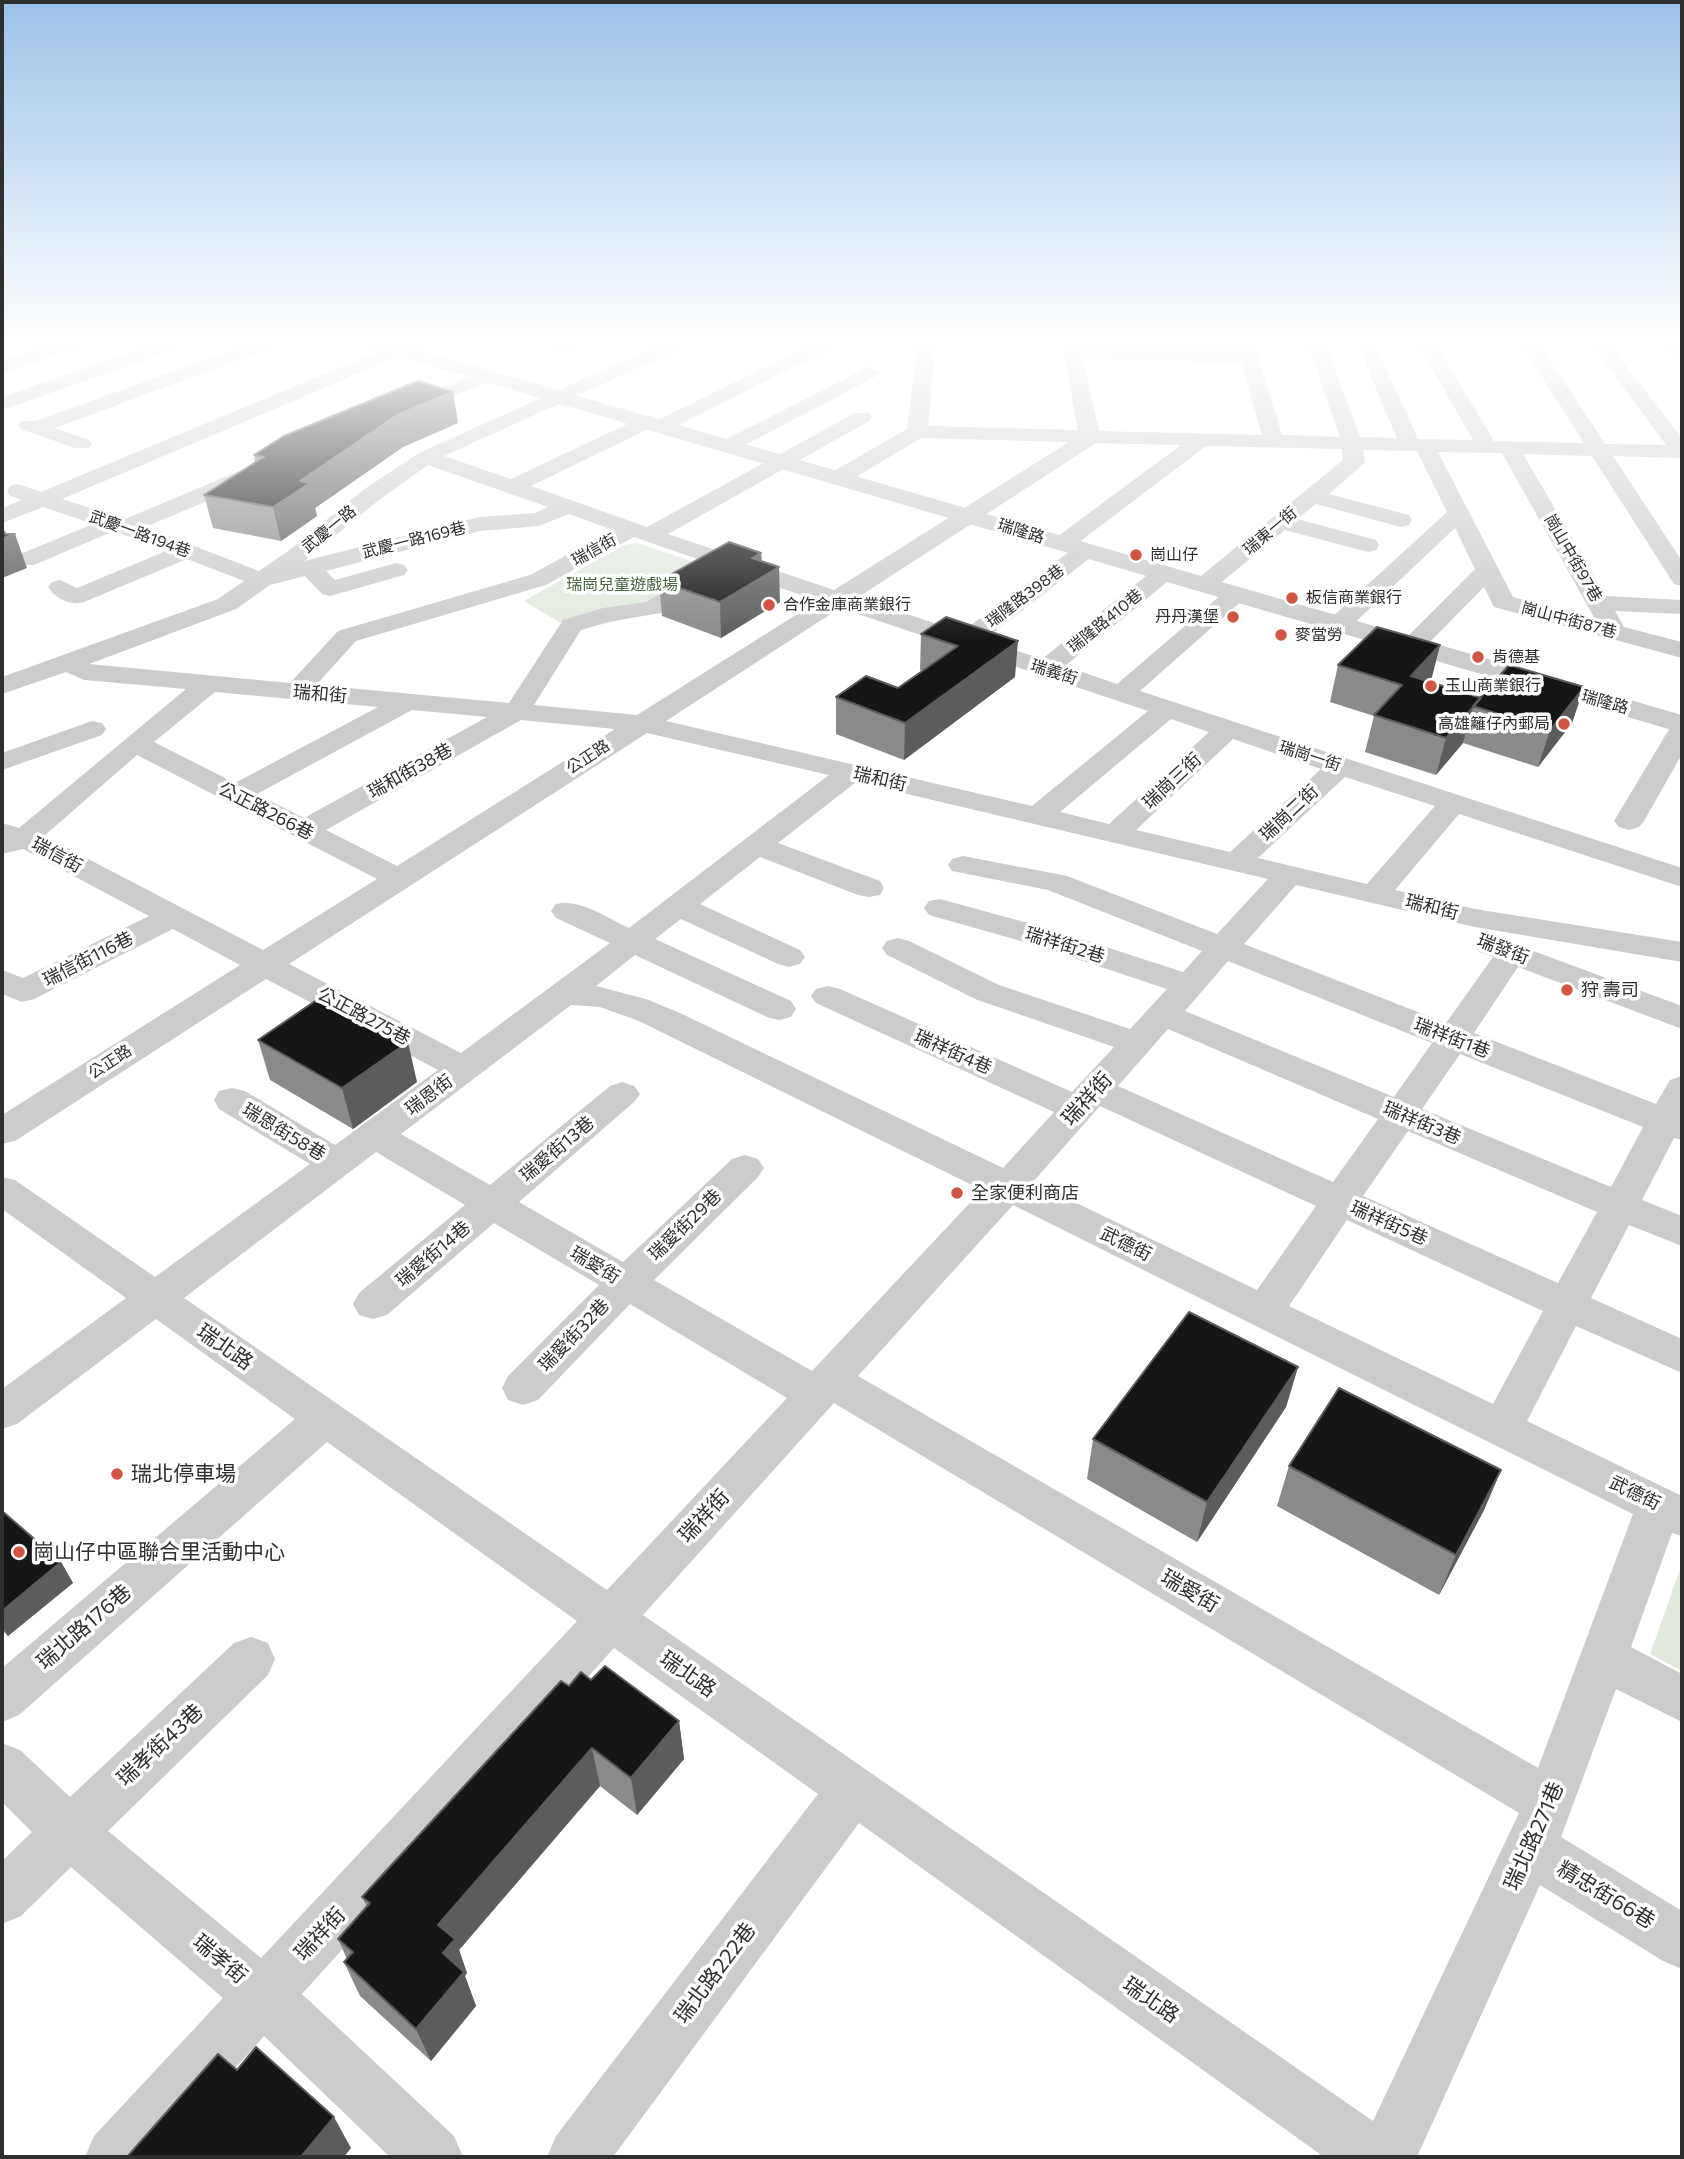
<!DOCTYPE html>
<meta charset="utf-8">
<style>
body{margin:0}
#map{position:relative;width:1684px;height:2159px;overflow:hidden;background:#fff;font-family:Commissioner,sans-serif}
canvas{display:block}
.frame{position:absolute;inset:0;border:4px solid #2f2f2f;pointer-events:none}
</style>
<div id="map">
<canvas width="1684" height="2159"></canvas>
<div class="frame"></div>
</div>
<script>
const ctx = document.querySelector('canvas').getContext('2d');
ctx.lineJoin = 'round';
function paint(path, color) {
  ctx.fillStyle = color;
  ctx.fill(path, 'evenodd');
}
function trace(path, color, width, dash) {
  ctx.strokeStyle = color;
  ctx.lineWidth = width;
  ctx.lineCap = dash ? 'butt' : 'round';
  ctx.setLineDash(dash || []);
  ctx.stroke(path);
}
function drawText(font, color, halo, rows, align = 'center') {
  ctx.font = font + ' Commissioner,"Noto Sans TC",sans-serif';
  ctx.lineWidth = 7;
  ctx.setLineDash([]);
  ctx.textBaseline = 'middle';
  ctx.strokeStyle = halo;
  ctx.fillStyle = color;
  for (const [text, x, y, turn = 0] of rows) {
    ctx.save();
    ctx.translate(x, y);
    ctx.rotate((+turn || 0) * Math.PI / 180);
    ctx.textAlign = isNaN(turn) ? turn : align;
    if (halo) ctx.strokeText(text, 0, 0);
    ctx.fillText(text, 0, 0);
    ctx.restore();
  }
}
const green = new Path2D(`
 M1081 339H1236L1242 357 1083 354Z
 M637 543 703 565 634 617 574 631 524 601 624 545Z
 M1682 1564V1671L1650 1654Z`);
const minor = new Path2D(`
 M67 339H94L91 343 2 373V361Z
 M169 339H195L192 343 2 410V397Z
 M262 339H288L285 343 55 428 89 440 92 444 89 448H75L21 429 18 425 21 421H36Z
 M408 339H433L430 343 62 499 125 519 244 469H260L263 474 260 479 145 527 259 571 291 549 363 490 419 453 672 339H696L693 343 444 456 511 479 642 417 649 415 658 420 822 339H845L842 343 670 429 663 431 654 426 531 486 647 527 855 413H869L872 417 869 421 668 534 834 590 1069 442 921 438 848 482H832L829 477 832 472 907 429 918 339H936L928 426 1078 430 1061 339H1079L1081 348 1238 351 1235 339H1253L1282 435 1340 437 1306 339H1324L1360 437 1397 438 1355 339H1373L1418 439 1473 440 1415 339H1433L1494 441 1584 443 1518 339H1536L1605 444 1666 445 1588 339H1606L1682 439V458L1613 456 1682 561V586L1674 584 1592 456 1523 454 1606 596 1682 600V614L1615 611 1624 627 1682 642V658L1494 607 1484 587 1421 651 1412 654 1403 651 1399 646 1403 641 1475 569 1455 528 1348 629 1339 631 1330 629 1327 624 1330 619 1447 512 1417 451 1363 450 1365 462 1361 466 1329 494 1409 515 1412 520 1409 525 1401 527 1316 504 1297 519 1376 540 1379 545 1376 550 1368 552 1285 530 1212 590H1196L1192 585 1196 580 1343 460 1342 449 1206 446 1070 549H1054L1051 544 1054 539 1181 445 1096 443 857 598 962 632 1078 545H1094L1098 550 1094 555 984 640 1042 659 1156 568H1172L1176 573 1172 578 1065 666 1117 684 1228 589 1236 587 1244 589 1248 594 1244 599 1140 691 1682 868V887L1459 814 1395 890 1475 909 1682 942V962L1475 927 1296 885 1244 944 1446 1023 1493 957 1479 952 1474 945 1479 938 1490 935 1682 1006V1029L1518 967 1474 1033 1656 1104 1670 1080 1682 1076V1140L1674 1138 1642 1200 1682 1216V1246L1629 1225 1591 1298 1682 1339V1373L1576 1326 1527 1421 1682 1496V1536L1672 1533 1631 1647 1682 1674V1722L1616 1689 1561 1837 1682 1911V1969L1663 1961 1540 1885 1417 2157H1324L859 1823 613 2157H547L556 2136 818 1794 614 1648 302 1994 454 2136 463 2157H390L264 2036 155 2157H85L94 2136 223 1998 71 1867 21 1916 2 1924V1861L32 1832 2 1802V1743L20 1750 70 1797 234 1643 251 1637 268 1643 275 1659 268 1675 108 1831 261 1958 577 1621 327 1442 19 1715 2 1722V1668L295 1419 156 1319 17 1424 2 1429V1389L126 1298 2 1209V1177L15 1180 155 1277 310 1164 219 1109 214 1100 219 1091 232 1088 245 1091 335 1145 438 1070 266 979 15 1141 2 1144V1115L240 965 173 929 34 999 22 1002 2 994V970L23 978 149 916 23 849 2 854V823L19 828 186 689 84 680 66 672 2 694V677L218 599 244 581 187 559 84 602C70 606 56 599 48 587L52 582 60 580 77 588 166 551 114 531 34 565H18L14 560 18 555 93 524 43 507 2 523V508L22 500 10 496 7 491 10 486 18 484 41 492ZM1083 359 1241 362 1262 435 1099 431ZM1438 452 1502 453 1595 619 1513 597ZM428 465 548 507 535 513 480 517 304 561 379 500ZM569 514 613 530 530 575 338 631 290 683 89 664 236 609 270 585 305 576 322 594 330 596 404 575 408 570 404 565 396 563 335 580 326 571 480 531 539 526ZM634 537 818 601 637 715 534 705 581 630 607 622 661 613 710 584 714 579 710 574H694L646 602 603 608 563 620 509 703 316 685 356 641 546 585ZM840 608 1148 711 1032 806 666 721ZM215 692 378 707 235 783 154 742ZM412 710 487 717 304 818 257 794ZM1171 719 1209 732 1109 824 1060 812ZM521 720 615 729 397 866 326 830ZM647 733 829 775 629 928C607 918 580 898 556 904L551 911 556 918 610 943 461 1053 289 964ZM1233 739 1321 769 1230 852 1136 830ZM137 755 377 879 263 950 44 836ZM1345 777 1435 806 1367 884 1258 858ZM856 782 1268 879 1217 934 1067 876 963 856 952 859 948 865 952 871 1048 890 1202 951 1183 972 1057 931 940 899 929 901 924 908 929 915 1035 945 1167 989 1130 1029 999 985 909 941 898 938 887 941 882 948 887 955 975 999 1114 1047 1072 1092 840 989 828 986 816 989 811 996 816 1003 1054 1112 1003 1168 680 1013 646 999 596 986 635 955 767 1017 779 1020 791 1017 796 1009 791 1001 655 939 681 919 778 964 789 967 800 964 805 957 800 950 700 904 760 857 858 895 869 897 880 895 884 888 880 881 778 843ZM1228 961 1432 1043 1394 1097 1185 1011ZM571 1005 600 1007 639 1021 982 1190 812 1371 654 1280 758 1177 764 1168 758 1159 745 1155 732 1159 623 1262 519 1202 634 1102 640 1094 634 1086 622 1082 610 1086 490 1185 401 1134ZM1168 1029 1378 1119 1333 1182 1118 1086ZM1460 1054 1643 1127 1611 1187 1422 1109ZM1100 1106 1316 1206 1257 1290 1033 1182ZM1408 1131 1597 1212 1558 1283 1363 1196ZM376 1152 465 1205 359 1293 353 1304 359 1315 373 1319 387 1315 494 1223 599 1285 508 1376 502 1388 508 1400 523 1405 538 1400 630 1304 787 1398 607 1590 184 1298ZM1013 1205 1633 1514 1538 1768 858 1376ZM1347 1220 1543 1311 1493 1404 1289 1306ZM834 1403 1519 1813 1373 2121 643 1615Z
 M536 339C550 339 569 336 579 346L570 352 539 343Z
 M1660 339H1679L1682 343V361L1675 359Z
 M870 366 880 372 877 376 737 449H723L720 445 723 441Z
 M488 369 495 371 498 375 495 379 414 413H400L397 409 400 405Z
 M92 721 102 723 106 729 102 735 2 770V753Z
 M1682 723V754L1644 821 1639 827 1629 830 1619 827 1614 821 1668 731 1672 725Z`);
const tertiary = new Path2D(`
 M349 339H381L1682 715V733L352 343Z`);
const wall = new Path2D(`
 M453 392 458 423 403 447 315 508 317 516 281 541 213 528 204 495 255 463 254 455Z
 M761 553 762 561 780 602 721 638 662 616 659 581Z
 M946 617 1015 677 904 760 836 734V697L898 688 923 671 920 670 921 634Z
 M1440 645 1430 682 1481 698 1584 687 1572 723 1538 767 1463 743 1436 775 1365 752 1374 716 1330 702 1338 665Z
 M258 1040 417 1082 353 1129 270 1080Z
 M1298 1367 1286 1407 1197 1542 1087 1479 1093 1439Z
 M1289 1466 1501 1470 1484 1510 1439 1595 1277 1506Z
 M2 1511 61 1562 73 1583 8 1636 2 1630Z
 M591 1680 679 1721 684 1759 637 1815 600 1786 459 1950 467 1973 465 1976 476 2006 431 2061 360 1996 344 1962 347 1959 338 1939 367 1907 362 1897 569 1686Z`);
const shadedWall = new Path2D(`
 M453 392 458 423 403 447 315 508 317 516 281 541 273 507 300 481 397 415Z
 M15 534 27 568 2 578V539Z
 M761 553 762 577 779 567 780 602 721 638 720 602 752 558Z
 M1018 641 1015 677 904 760 905 723Z
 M1440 645 1431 681 1402 713 1411 676Z
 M1584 687 1572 723 1538 767 1550 730Z
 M1473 706 1463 743 1436 775 1446 738Z
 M408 1042 417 1082 353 1129 342 1088Z
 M1298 1367 1286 1407 1197 1542 1207 1502Z
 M1501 1470 1484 1510 1439 1595 1456 1555Z
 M61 1562 73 1583 8 1636 2 1626V1611Z
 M679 1721 684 1759 637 1815 631 1778Z
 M592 1748 600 1786 459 1950 467 1973 465 1976 476 2006 431 2061 416 2029 443 1953 438 1925Z
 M334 2117 351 2148 344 2157H301Z`);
const building = new Path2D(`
 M418 381 453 392 397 415 300 481 310 483 273 507 204 495 264 457 254 455 284 436Z
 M2 529 6 534H15L2 539Z
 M729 542 761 553 752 558 779 567 720 602 659 581Z
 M946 617 1018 641 905 723 836 697 866 676 898 688 958 646 921 634Z
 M1377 627 1440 645 1411 676 1481 698 1446 738 1374 715 1402 685 1338 665Z
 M1509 665 1584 687 1550 730 1473 706Z
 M324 995 408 1042 342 1088 258 1040Z
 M1189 1312 1298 1367 1207 1502 1093 1439Z
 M1339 1388 1501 1470 1456 1555 1289 1466Z
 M2 1511 61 1562 2 1611Z
 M605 1666 679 1721 631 1778 592 1748 438 1925 455 1939 443 1953 464 1972 416 2029 344 1962 353 1952 338 1939 370 1903 362 1897 561 1681 569 1686 581 1672 591 1680Z
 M256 2047 334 2117 301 2157H127L218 2054 237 2070Z`);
const markers = [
 [1136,555,7,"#d25544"],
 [1292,598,7,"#d25544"],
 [769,605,7,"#d25544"],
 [1233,617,7,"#d25544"],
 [1281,635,7,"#d25544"],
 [1478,657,7,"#d25544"],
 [1431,686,7,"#d25544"],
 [1564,724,7,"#d25544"],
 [1567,990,7,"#d25544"],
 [957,1193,7,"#d25544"],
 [117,1474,7,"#d25544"],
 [19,1552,7,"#d25544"]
];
const farStreetnames = [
 ["武慶一路",329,529,-39],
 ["瑞隆路",1021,531,17],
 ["瑞東一街",1270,531,-40],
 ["武慶一路194巷",140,534,20],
 ["武慶一路169巷",414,540,-14],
 ["瑞信街",594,550,-29],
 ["崗山中街97巷",1573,558,60],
 ["瑞隆路398巷",1025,596,-37],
 ["崗山中街87巷",1569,620,15],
 ["瑞隆路410巷",1105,621,-39],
 ["瑞義街",1054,672,18],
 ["瑞隆路",1605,702,16],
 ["瑞崗一街",1310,756,18],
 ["公正路",588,757,-33],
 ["公正路",110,1062,-33]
];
const farPoinames = [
 ["崗山仔",1150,555],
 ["板信商業銀行",1306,598],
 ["合作金庫商業銀行",783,605],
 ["丹丹漢堡",1219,617,"right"],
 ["麥當勞",1295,635],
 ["肯德基",1492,657],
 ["玉山商業銀行",1445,686],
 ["高雄籬仔內郵局",1550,724,"right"]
];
const farParknames = [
 ["瑞崗兒童遊戲場",622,585]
];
const streetNames = [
 ["瑞和街",320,694,5],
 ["瑞和街38巷",410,771,-29],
 ["瑞和街",880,779,13],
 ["瑞崗三街",1172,781,-43],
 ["公正路266巷",266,811,27],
 ["瑞崗二街",1289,813,-43],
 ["瑞信街",57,855,28],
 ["瑞和街",1432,907,14],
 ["瑞祥街2巷",1065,945,17],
 ["瑞發街",1503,949,21],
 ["瑞信街116巷",88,959,-27],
 ["公正路275巷",364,1016,28],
 ["瑞祥街1巷",1452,1038,21],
 ["瑞祥街4巷",953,1052,24],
 ["瑞恩街",429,1095,-37],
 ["瑞祥街3巷",1422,1123,23],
 ["瑞恩街58巷",284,1132,31],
 ["瑞愛街13巷",557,1149,-40],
 ["瑞祥街5巷",1389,1223,24],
 ["瑞愛街29巷",685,1225,-44],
 ["武德街",1126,1244,26],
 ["瑞愛街14巷",433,1254,-40],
 ["瑞愛街",595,1265,31],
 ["瑞愛街32巷",574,1335,-46],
 ["武德街",1635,1493,26]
];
const poiNames = [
 ["狩 壽司",1581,990],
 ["全家便利商店",971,1193]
];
const nearStreetnames = [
 ["瑞祥街",1087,1099,-48],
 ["瑞北路",225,1347,35],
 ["瑞祥街",704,1516,-47],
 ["瑞愛街",1190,1591,30],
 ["瑞北路176巷",84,1627,-41],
 ["瑞北路",688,1674,35],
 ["瑞孝街43巷",160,1745,-43],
 ["瑞北路271巷",1534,1836,-66],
 ["精忠街66巷",1606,1895,31],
 ["瑞祥街",320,1934,-47],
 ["瑞孝街",220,1959,40],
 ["瑞北路222巷",715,1973,-53],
 ["瑞北路",1151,2000,35]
];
const nearPoinames = [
 ["瑞北停車場",131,1474],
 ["崗山仔中區聯合里活動中心",33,1552]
];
paint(green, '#e2eade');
paint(minor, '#ccc');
paint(tertiary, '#ccc');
paint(wall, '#8a8a8a');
paint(shadedWall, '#5c5c5c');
paint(building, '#161616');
trace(building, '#5c5c5c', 2);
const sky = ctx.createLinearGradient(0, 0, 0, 641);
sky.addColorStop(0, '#9dc2e8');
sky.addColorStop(0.53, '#fff');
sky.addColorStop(1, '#ffffff00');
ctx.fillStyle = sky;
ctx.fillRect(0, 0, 1684, 641);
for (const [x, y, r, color] of markers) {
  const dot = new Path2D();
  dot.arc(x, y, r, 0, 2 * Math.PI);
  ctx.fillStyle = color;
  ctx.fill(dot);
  trace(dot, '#fff', 2.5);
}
drawText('16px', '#2f2f2f', '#fff', farStreetnames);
drawText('16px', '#2f2f2f', '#fff', farPoinames, 'left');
drawText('16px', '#4b6641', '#fff', farParknames);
drawText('18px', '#2f2f2f', '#fff', streetNames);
drawText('18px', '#2f2f2f', '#fff', poiNames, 'left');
drawText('21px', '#2f2f2f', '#fff', nearStreetnames);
drawText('21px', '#2f2f2f', '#fff', nearPoinames, 'left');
</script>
